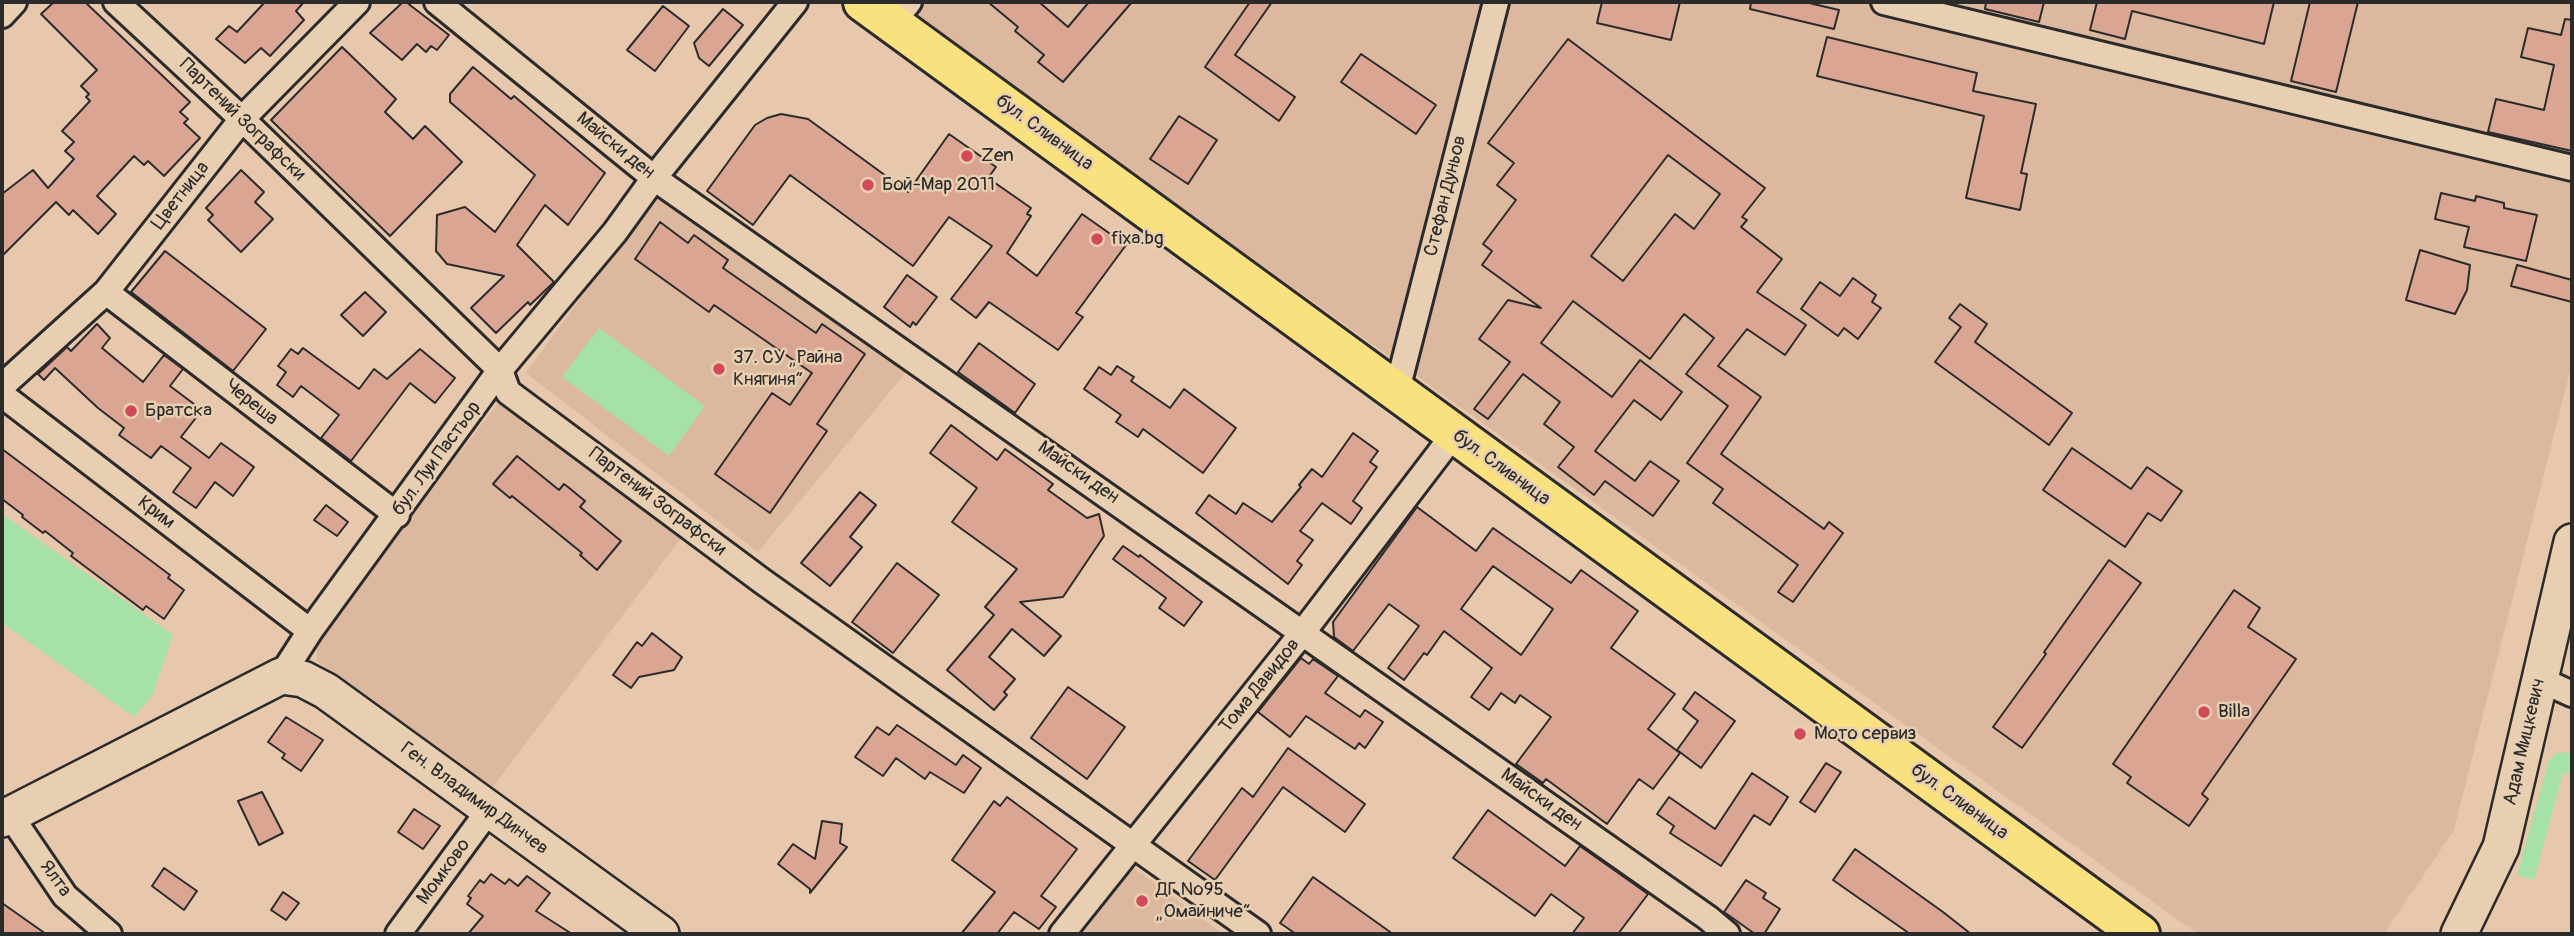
<!DOCTYPE html>
<meta charset="utf-8">
<style>
body{margin:0}
#map{position:relative;width:2574px;height:936px;overflow:hidden;background:#e7c8ac;font-family:Pangolin,sans-serif}
canvas{display:block}
.frame{position:absolute;inset:0;border:4px solid #2b2b2b;pointer-events:none}
</style>
<div id="map">
<canvas width="2574" height="936"></canvas>
<div class="frame"></div>
</div>
<script>
const ctx = document.querySelector('canvas').getContext('2d');
ctx.lineJoin = 'round';
function paint(path, color) {
  ctx.fillStyle = color;
  ctx.fill(path, 'evenodd');
}
function trace(path, color, width, dash) {
  ctx.strokeStyle = color;
  ctx.lineWidth = width;
  ctx.lineCap = dash ? 'butt' : 'round';
  ctx.setLineDash(dash || []);
  ctx.stroke(path);
}
function drawText(font, color, halo, rows, align = 'center') {
  ctx.font = font + ' Pangolin,sans-serif';
  ctx.lineWidth = 5;
  ctx.setLineDash([]);
  ctx.textBaseline = 'middle';
  ctx.strokeStyle = halo;
  ctx.fillStyle = color;
  for (const [text, x, y, turn = 0] of rows) {
    ctx.save();
    ctx.translate(x, y);
    ctx.rotate((+turn || 0) * Math.PI / 180);
    ctx.textAlign = isNaN(turn) ? turn : align;
    if (halo) ctx.strokeText(text, 0, 0);
    ctx.fillText(text, 0, 0);
    ctx.restore();
  }
}
const built = new Path2D(`
 M926 2H2572V363L2454 830 2384 934H2198L1127 169 916 14Z
 M657 193 912 365 758 552 526 373Z
 M502 398 681 538 493 787 317 661 316 639Z
 M1132 867 1223 934H1082Z`);
const green = new Path2D(`
 M599 328 705 406 669 456 562 377Z
 M2 514 173 635 152 696 134 717 2 623Z
 M2564 752 2572 754V775L2563 773 2534 880 2517 875 2549 760 2556 754Z`);
const building = new Path2D(`
 M54 2H85L190 102 180 112 188 119 184 123 200 138 164 176 148 161 144 165 134 156 97 196 116 214 98 234 73 210 69 215 56 202 2 256V194L33 170 48 188 74 159 65 151 74 142 62 131 90 101 86 97 89 94 81 86 97 70 41 14Z
 M265 2H304L296 11 304 20 270 56 261 48 245 63 216 39 229 26 237 32Z
 M403 2H406L449 35 437 50 431 46 426 52 417 44 402 60 370 33Z
 M988 2H1039L1068 27 1089 2H1132L1063 82 1038 62 1044 55 1015 31 1018 27Z
 M1250 2H1272L1235 55 1295 97 1279 121 1205 67Z
 M1602 2H1680L1671 40 1597 23Z
 M1751 2H1805L1839 10 1834 29 1750 9Z
 M1986 2H2044L2039 22 1985 9Z
 M2097 2H2274L2264 44 2132 11 2125 39 2090 30Z
 M2310 2H2358L2336 92 2291 81Z
 M663 6 689 26 655 71 627 50Z
 M723 9 743 25 709 66 699 58 694 43Z
 M2565 19 2572 20V151L2488 132 2496 99 2544 110 2554 65 2521 57 2528 28 2561 35Z
 M1827 37 1977 73 1973 91 2036 104 2021 173 2027 174 2020 210 1966 198 1984 116 1817 76Z
 M1568 39 1765 188 1742 217 1747 220 1741 227 1782 259 1757 292 1806 325 1785 355 1747 329 1718 366 1761 397 1721 454 1824 529 1829 522 1843 533 1793 602 1778 592 1798 565 1713 503 1723 489 1687 463 1728 406 1686 374 1714 338 1684 314 1650 359 1573 301 1541 343 1612 397 1640 360 1682 392 1661 420 1634 400 1595 451 1635 481 1650 461 1679 481 1653 516 1605 481 1594 495 1558 467 1574 447 1544 424 1560 402 1523 374 1488 419 1474 409 1510 362 1479 339 1508 300 1541 308 1482 265 1492 251 1483 244 1516 200 1497 185 1514 163 1488 143ZM1668 155 1720 194 1694 229 1675 214 1623 281 1591 256Z
 M342 47 396 99 385 112 413 139 425 126 462 162 390 236 271 120Z
 M1361 54 1436 105 1416 134 1341 82Z
 M473 67 511 99 514 96 605 173 568 225 545 205 517 245 554 282 530 305 528 302 496 333 471 308 504 276 447 264 436 251 437 215 465 207 495 232 535 175 450 102V94Z
 M781 114 808 119 908 192 949 134 996 167 988 178 1031 208 1027 214 1031 216 1007 253 1037 276 1082 214 1126 245 1076 313 1083 317 1058 350 989 302 976 318 951 299 992 246 949 217 913 266 790 175 753 225 707 191 755 125 767 118Z
 M1179 116 1217 140 1188 184 1150 159Z
 M241 170 264 192 255 202 273 219 241 252 208 220 213 215 206 208Z
 M2441 193 2475 201 2476 196 2504 203V208L2537 215 2526 261 2464 247 2469 227 2435 219Z
 M660 222 688 243 694 235 728 260 723 268 816 333 822 324 865 354 817 424 827 431 770 513 715 474 772 393 790 405 812 373 714 305 709 312 635 259Z
 M2420 250 2470 265 2467 290 2455 314 2406 300Z
 M165 251 266 329 233 371 131 292Z
 M2517 265 2572 280V302L2511 286Z
 M907 275 937 297 916 325 913 322 910 327 884 307Z
 M1853 278 1876 295 1872 302 1881 308 1858 339 1844 328 1838 336 1801 309 1820 282 1840 296Z
 M365 292 386 312 363 336 341 315Z
 M1960 304 1987 324 1975 342 2072 413 2049 445 1935 362 1961 327 1949 318Z
 M97 324 110 338 102 348 143 382 164 355 183 369 170 386 202 410 181 437 209 458 221 443 254 467 233 496 215 482 196 508 173 492 191 468 161 446 151 458 119 435 124 428 98 408 55 368 44 380 38 374 67 347 71 351Z
 M979 343 1035 384 1015 413 958 372Z
 M303 348 359 389 374 369 387 379 420 349 455 378 435 403 410 383 351 461 321 438 339 415 301 386 293 397 277 385 286 372 278 366 291 349 298 354Z
 M1117 366 1134 377 1131 381 1170 408 1184 389 1236 428 1203 473 1143 429 1138 437 1116 422 1121 415 1084 389 1099 367 1111 375Z
 M951 425 997 460 1005 449 1053 484 1048 490 1087 518 1099 514 1104 536 1063 597 1020 602 1061 636 1044 656 1012 629 989 657 1015 679 1004 692 1007 695 994 710 947 670 994 615 985 607 1017 569 952 522 977 488 930 453Z
 M1353 433 1378 451 1370 462 1377 467 1353 501 1362 508 1351 524 1322 503 1300 531 1313 540 1297 561 1302 565 1288 584 1196 513 1209 495 1236 514 1243 503 1272 522 1301 487 1299 485 1312 469 1322 477Z
 M2072 448 2131 489 2147 467 2182 491 2161 521 2148 513 2125 547 2043 490Z
 M2 449 170 575 168 578 184 590 164 619 146 606 143 610 71 556 73 553 45 531 43 533 22 517 23 515 2 499Z
 M517 456 559 490 564 484 568 487 585 501 580 507 621 541 597 570 580 555 582 553 512 496 510 498 493 484Z
 M860 492 876 505 850 537 862 547 830 586 801 563Z
 M326 505 348 522 337 536 314 520Z
 M1417 507 1476 551 1493 528 1571 583 1581 570 1638 611 1611 648 1675 694 1648 729 1680 753 1653 789 1639 779 1607 824 1546 779 1543 783 1516 764 1551 717 1520 695 1515 703 1501 693 1489 710 1471 697 1492 668 1444 631 1427 655 1424 653 1404 680 1388 668 1419 626 1389 604 1353 651 1334 637 1333 622ZM1493 566 1553 609 1521 655 1461 609Z
 M1123 546 1139 557 1140 555 1202 602 1184 626 1159 608 1166 598 1113 559Z
 M2109 560 2141 583 2022 748 1993 727 2046 654 2044 652Z
 M897 563 939 595 893 653 852 622Z
 M2234 590 2260 608 2248 627 2296 659 2202 794 2208 799 2189 826 2127 783 2131 777 2113 764Z
 M652 633 682 657 674 670 639 677 631 688 613 675 637 642 642 646Z
 M1301 658 1309 664 1313 659 1338 676 1325 693 1360 717 1365 710 1383 722 1365 748 1359 743 1355 749 1306 716 1290 737 1258 712Z
 M1068 687 1125 727 1087 779 1031 738Z
 M1695 692 1735 721 1701 768 1677 750 1698 721 1683 709Z
 M286 717 323 740 301 771 282 758 285 754 268 742Z
 M897 725 956 765 963 755 981 768 964 793 930 772 925 779 896 758 883 776 855 757 877 727 889 735Z
 M1288 748 1365 804 1345 832 1283 787 1215 880 1188 861 1242 788 1253 797Z
 M1826 763 1841 772 1815 812 1800 802Z
 M1752 773 1788 797 1770 825 1754 815 1721 866 1670 833 1674 826 1657 814 1669 797 1715 829Z
 M262 792 283 833 259 845 238 801Z
 M1007 797 1077 849 1041 896 1056 907 1039 929 1014 912 997 934H961L995 892 952 860 994 801 1000 806Z
 M414 809 440 826 423 849 398 832Z
 M1488 810 1565 866 1580 846 1648 894 1618 934H1572L1584 918 1551 894 1535 916 1453 858Z
 M822 821 842 824 840 843 847 847 810 893V889L778 864 793 844 815 859Z
 M1855 849 1943 912 1971 934H1910L1833 880Z
 M164 868 197 891 184 910 152 886Z
 M491 874 505 884 509 879 518 886 527 876 550 893 536 911 572 934H468L483 916 467 904 471 898 468 896 480 880 484 883Z
 M1313 877 1393 934H1296L1280 923Z
 M1746 880 1766 893 1763 898 1780 909 1764 934H1755L1724 912Z
 M283 892 299 903 286 920 271 910Z
 M2 903 46 934H2Z`);
const street = new Path2D(`
 M116 2 242 119 500 370 508 392 762 581 1258 934
 M437 2 654 178 1708 918 1727 934
 M1884 2 2572 168
 M2 15 14 2
 M892 23 909 2
 M106 292 397 515
 M2 386 106 292 242 119 357 2
 M1397 390 1496 2
 M2 395 310 631
 M281 676 310 631 500 370 615 232 654 178 795 2
 M2539 679 2572 694
 M10 815 65 896 109 934
 M398 934 489 810
 M1062 934 1303 632 1454 434`);
const secondary = new Path2D(`
 M2 819 281 676 303 679 326 691 661 934
 M2459 934 2501 847 2572 542`);
const primary = new Path2D(`
 M863 2 2140 934`);
const markers = [
 [967,156,7,"#d1495b"],
 [868,185,7,"#d1495b"],
 [1097,239,7,"#d1495b"],
 [719,369,7,"#d1495b"],
 [131,411,7,"#d1495b"],
 [2204,712,7,"#d1495b"],
 [1800,734,7,"#d1495b"],
 [1142,901,7,"#d1495b"]
];
const streetNames = [
 ["Партений Зографски",242,120,44],
 ["бул. Сливница",1044,133,36],
 ["Майски ден",615,146,39],
 ["Цветница",181,196,-52],
 ["Стефан Дуньов",1446,196,-76],
 ["Череша",251,403,38],
 ["бул. Луи Пастьор",437,459,-54],
 ["бул. Сливница",1501,468,36],
 ["Майски ден",1078,473,35],
 ["Партений Зографски",657,502,37],
 ["Крим",156,513,37],
 ["Тома Давидов",1260,686,-51],
 ["Адам Мицкевич",2525,742,-77],
 ["Ген. Владимир Динчев",474,799,36],
 ["Майски ден",1541,800,35],
 ["бул. Сливница",1959,802,36],
 ["Момково",444,872,-54],
 ["Ялта",55,879,54]
];
const poiNames = [
 ["Zen",981,156],
 ["Бой-Мар 2011",882,185],
 ["fixa.bg",1111,239],
 ["37. СУ „Райна",733,358],
 ["Княгиня“",733,380],
 ["Братска",145,411],
 ["Billa",2218,712],
 ["Мото сервиз",1814,734],
 ["ДГ №95",1156,890],
 ["„Омайниче“",1156,912]
];
paint(built, '#dcb89f');
paint(green, '#a6e1a7');
paint(building, '#daa693');
trace(building, '#2b2b2b', 2);
trace(street, '#2b2b2b', 30);
trace(secondary, '#2b2b2b', 40);
trace(primary, '#2b2b2b', 44);
trace(street, '#e9cfb1', 24);
trace(secondary, '#e9cfb1', 35);
trace(primary, '#fae180', 38);
for (const [x, y, r, color] of markers) {
  const dot = new Path2D();
  dot.arc(x, y, r, 0, 2 * Math.PI);
  ctx.fillStyle = color;
  ctx.fill(dot);
  trace(dot, '#e9cfb1', 2.5);
}
drawText('19px', '#2b2b2b', '#e9cfb1', streetNames);
drawText('19px', '#2b2b2b', '#e9cfb1', poiNames, 'left');
</script>
